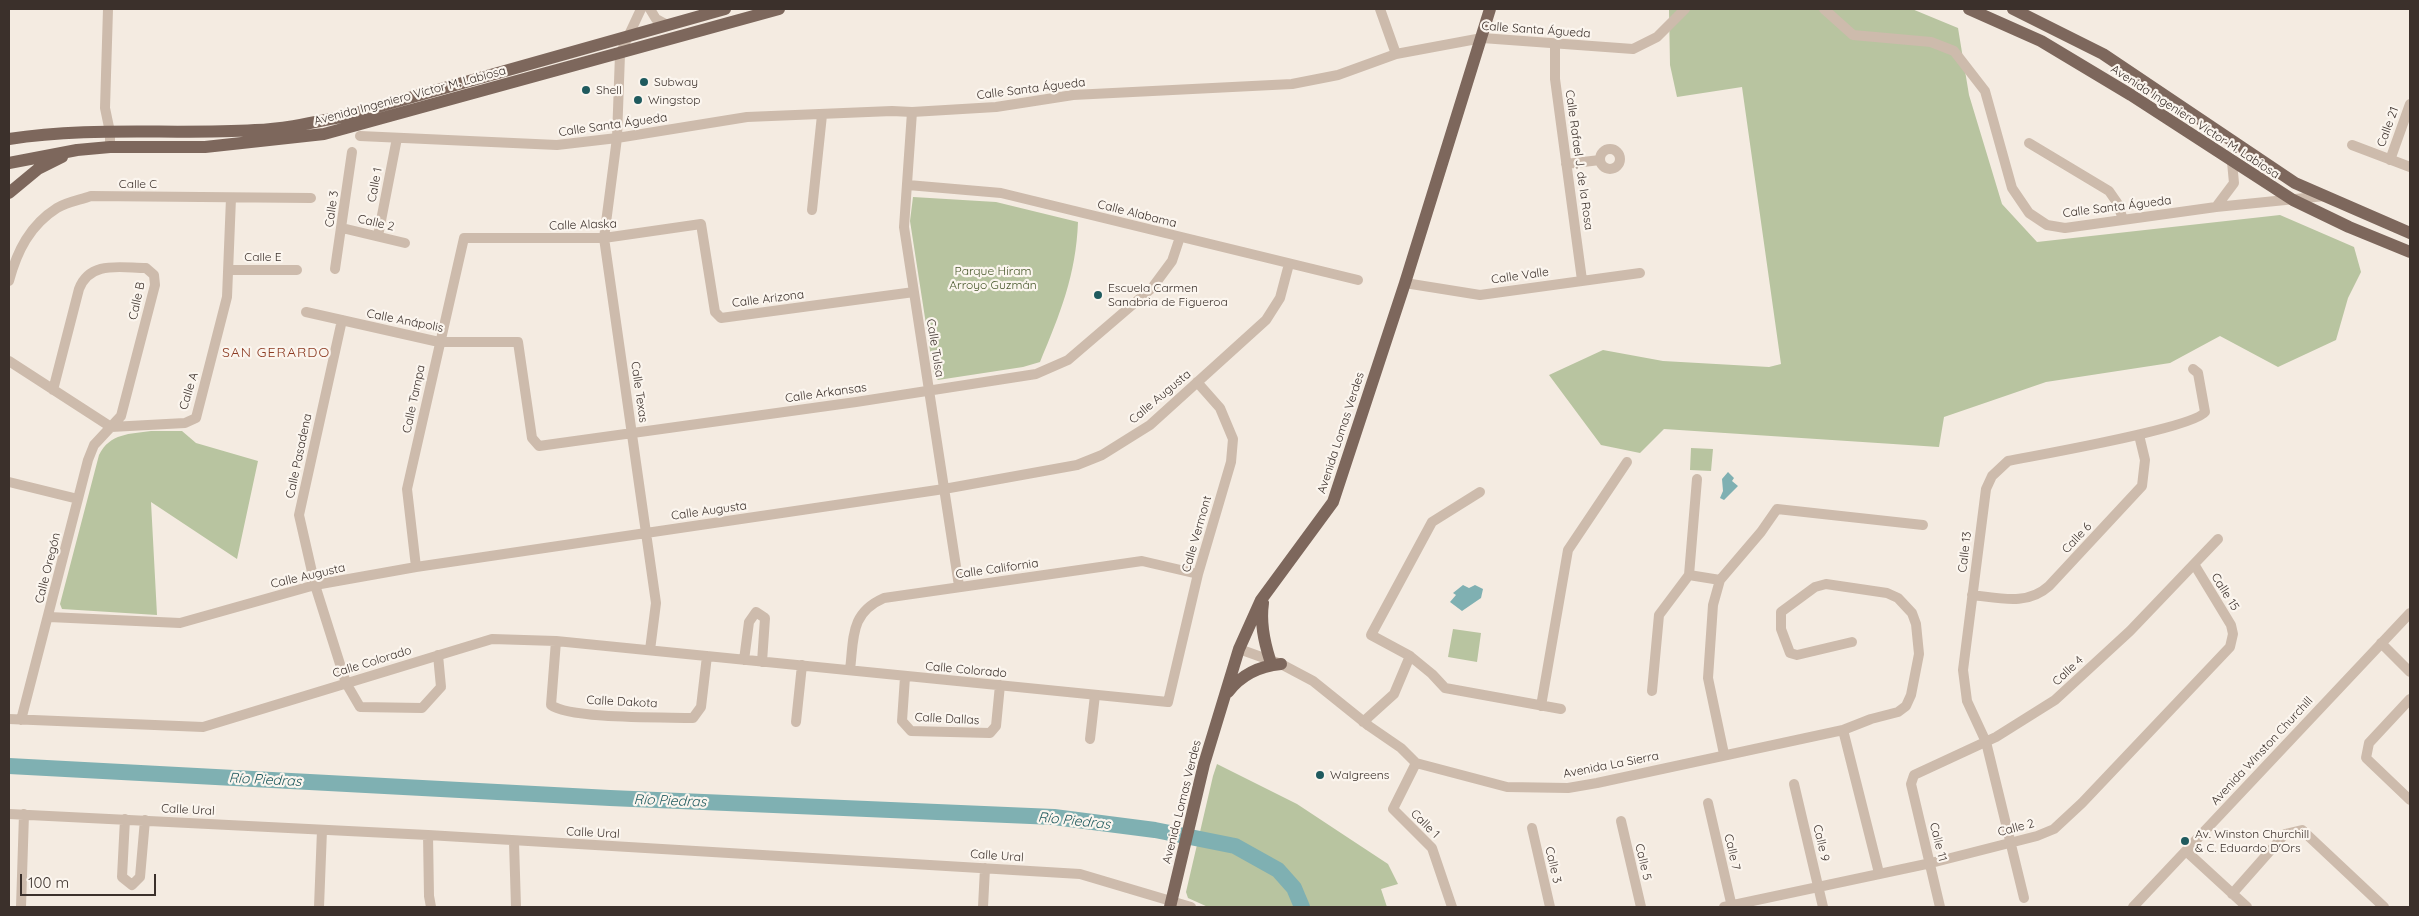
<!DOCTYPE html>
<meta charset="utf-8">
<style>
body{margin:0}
#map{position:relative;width:2419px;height:916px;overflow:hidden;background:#f4ebe1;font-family:Quicksand,sans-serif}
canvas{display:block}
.frame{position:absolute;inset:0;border:10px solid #3b302b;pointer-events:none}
.scale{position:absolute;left:20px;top:874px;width:136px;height:22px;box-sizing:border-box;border:2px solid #3b302b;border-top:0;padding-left:6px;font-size:15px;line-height:18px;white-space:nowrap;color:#3b302b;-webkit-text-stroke:4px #fbf5ee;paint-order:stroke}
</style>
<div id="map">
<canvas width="2419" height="916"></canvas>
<div class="frame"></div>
<div class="scale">100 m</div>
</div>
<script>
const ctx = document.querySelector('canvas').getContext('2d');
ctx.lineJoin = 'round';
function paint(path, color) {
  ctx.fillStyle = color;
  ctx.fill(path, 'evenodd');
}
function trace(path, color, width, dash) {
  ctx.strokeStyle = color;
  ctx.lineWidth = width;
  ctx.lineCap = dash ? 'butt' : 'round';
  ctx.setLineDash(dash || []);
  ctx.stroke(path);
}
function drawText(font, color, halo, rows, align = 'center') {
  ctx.font = font + ' Quicksand,sans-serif';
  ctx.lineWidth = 4.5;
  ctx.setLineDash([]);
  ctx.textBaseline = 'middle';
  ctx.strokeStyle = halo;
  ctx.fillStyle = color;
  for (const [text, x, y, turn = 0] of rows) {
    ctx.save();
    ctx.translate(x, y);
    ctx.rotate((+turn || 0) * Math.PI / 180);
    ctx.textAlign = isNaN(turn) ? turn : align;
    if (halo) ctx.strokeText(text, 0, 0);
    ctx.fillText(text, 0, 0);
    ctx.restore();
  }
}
const green = new Path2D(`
 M1669 9H1912L1958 28 1969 95 2002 204 2037 242 2280 215 2354 247 2361 272 2348 298 2336 340 2278 367 2220 336 2170 363 2046 382 1944 417 1939 447 1664 429 1640 453 1601 445 1549 375 1603 350 1663 361 1769 367 1781 364 1742 87 1677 97 1670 65Z
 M913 197 996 202 1078 222C1076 275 1060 314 1040 362L1023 367 938 380 934 376 910 221Z
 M151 431H182L196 443 258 461 237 559 151 502 157 615 62 609 60 604 99 455C110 433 130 434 151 431Z
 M1691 448 1713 449 1711 471 1690 470Z
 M1453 629 1481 633 1477 662 1448 657Z
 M1217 764 1297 804 1350 839 1388 864 1398 884 1381 889 1387 907H1208L1188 898 1186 892 1213 776Z`);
const water = new Path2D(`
 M1728 472 1734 478 1732 481 1738 486 1724 500 1720 498 1723 491 1722 479Z
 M1463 585 1469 588 1475 585 1483 589 1481 598 1462 611 1450 602 1456 595 1453 593Z`);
const river = new Path2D(`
 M9 766 610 798 1054 817 1155 830 1235 846 1278 870 1294 888 1302 907`);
const minor = new Path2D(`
 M108 9 105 108 110 132V147
 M641 9 620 54 617 138 604 238 656 603 650 650
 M650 9 656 19 667 25
 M1380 9 1396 54
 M1824 9 1853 35 1931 42 1954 51 1985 91 2012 188 2029 213 2047 225 2065 228 2216 207 2325 196
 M1555 44V79L1582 280
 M912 112 904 227 959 586
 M360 136 557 145 617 138 747 117 892 111 912 112 996 107 1073 95 1292 84 1338 75 1396 54 1482 38 1633 49 1657 37 1685 9
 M2029 143 2109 191 2118 204 2123 220
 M2352 145 2410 167
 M1600 159a10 10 0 1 1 20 0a10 10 0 1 1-20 0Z
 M2390 160 2410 104
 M1566 164 1600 160
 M908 185 1001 193 1358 280
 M2216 207 2234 183 2232 162
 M812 210 822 115
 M342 228 405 243
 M378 236 397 138
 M335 269 352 152
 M229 270H297
 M9 281C17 251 30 225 57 208 67 202 80 200 91 196L311 198
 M1405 283 1480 295 1640 273
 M306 312 439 342H518L532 438 539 446 856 402 1036 374 1068 360 1152 288 1172 261 1180 237
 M342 320 299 515 315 585 346 683 360 707 422 708 441 687 438 655
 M9 361 111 427 185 423 196 418 227 297 231 198
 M1697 479 1689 575 1720 580
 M9 482 78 499
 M416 567 407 489 464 238H604L701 224 715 312 721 318 914 292
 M1972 595C2000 598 2027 606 2049 586L2142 486 2145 460 2139 435
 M49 617 180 623 315 585 416 567 944 489 1077 465 1102 455 1150 425 1266 320 1280 298 1289 264
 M556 641 551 705C569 719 665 717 693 718L701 707 707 656
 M2381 643 2410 672
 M1239 649 1281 664 1313 681 1369 726 1401 748 1416 763 1507 787 1568 788 1597 783 1843 730 1871 719 1898 712 1906 706 1911 695 1919 654 1916 624 1912 613 1898 598 1887 593 1826 584 1815 587 1781 612V629L1790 653 1797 655 1852 642
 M1410 656 1432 674 1445 688 1561 709
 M744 660 749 622 756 612 765 618 762 662
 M850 670C854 637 850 613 884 598L1142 561 1198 574
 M905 677 902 721 911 731 990 733 996 726 1000 685
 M1652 691 1659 615 1689 575
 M2410 699 2369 743 2366 758 2410 800
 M1541 706 1568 550 1627 462
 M9 719 203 727 492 639 556 641 1168 702 1198 574 1231 462 1233 439 1220 408 1197 382
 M21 720 88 460 94 445 121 416 155 285 154 275 146 268C121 268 90 260 79 289L53 390
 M796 722 802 665
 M1363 722 1394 694 1410 656 1371 635 1432 522 1480 492
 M1843 730 1879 873
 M1090 739 1095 695
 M1724 754 1708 678 1713 605 1720 580 1761 532 1777 509 1923 525
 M1416 763 1393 809 1432 848 1452 907
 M1794 784 1823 907
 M1708 803 1732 907
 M9 814 428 835 1080 874 1191 907
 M125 819 122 877 132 885 140 877 145 820
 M1621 821 1641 907
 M1532 828 1550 907
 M428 835 429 896 431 907
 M514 842 516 907
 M2186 851 2247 907
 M2232 894 2285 834 2302 830 2384 907
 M2024 898 1986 742 1967 701 1963 670 1986 489 1992 476 2008 461C2037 455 2194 428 2205 412L2198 373 2193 369
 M21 907 24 814
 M319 907 322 830
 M983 907 985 868
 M1724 907 1931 863 2037 836 2054 829 2082 803 2230 647 2233 634 2231 625 2194 564
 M1940 907 1911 784 1914 775 1996 737 2055 700 2130 631 2218 539
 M2133 907 2410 613`);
const major = new Path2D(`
 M1969 9 2041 41 2131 95 2293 200 2349 227 2410 252
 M2013 9 2103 54 2295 183 2410 233
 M9 139C90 126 173 135 255 130 286 129 315 122 345 116L725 9
 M9 163 77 150 110 147H205L324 134 779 9
 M9 193 38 169 62 157
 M1263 603C1260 623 1264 641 1270 660
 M1228 692C1241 675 1260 666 1281 664
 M1170 907 1204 764 1239 649 1261 600 1333 502 1405 283 1490 9`);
const markers = [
 [644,82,5,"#1f5a5e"],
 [586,90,5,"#1f5a5e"],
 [638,100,5,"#1f5a5e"],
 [1098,295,5,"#1f5a5e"],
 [1320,775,5,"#1f5a5e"],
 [2185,841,5,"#1f5a5e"]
];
const streetNames = [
 ["Calle Santa Águeda",1536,30,4],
 ["Calle Santa Águeda",1031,89,-7],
 ["Avenida Ingeniero Víctor M. Labiosa",410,96,-15],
 ["Avenida Ingeniero Víctor M. Labiosa",2195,122,33],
 ["Calle Santa Águeda",613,125,-8],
 ["Calle 21",2388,127,-70],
 ["Calle Rafael J. de la Rosa",1579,160,82],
 ["Calle C",138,184],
 ["Calle 1",375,185,-79],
 ["Calle Santa Águeda",2117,207,-7],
 ["Calle 3",332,209,-82],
 ["Calle Alabama",1137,214,14],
 ["Calle 2",376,223,13],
 ["Calle Alaska",583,225,-2],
 ["Calle E",263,257],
 ["Calle Valle",1520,276,-8],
 ["Calle Arizona",768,299,-7],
 ["Calle B",137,301,-78],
 ["Calle Anápolis",405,321,11],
 ["Calle Tulsa",935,348,81],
 ["Calle A",189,391,-73],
 ["Calle Texas",639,392,82],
 ["Calle Arkansas",826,393,-8],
 ["Calle Augusta",1160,397,-40],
 ["Calle Tampa",414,399,-78],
 ["Avenida Lomas Verdes",1341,433,-72],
 ["Calle Pasadena",299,456,-78],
 ["Calle Augusta",709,511,-8],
 ["Calle Vermont",1197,534,-74],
 ["Calle 6",2077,538,-47],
 ["Calle 13",1965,552,-83],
 ["Calle Oregón",48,568,-76],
 ["Calle California",997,569,-8],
 ["Calle Augusta",308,576,-13],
 ["Calle 15",2225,592,58],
 ["Calle Colorado",372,662,-17],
 ["Calle Colorado",966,670,5],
 ["Calle 4",2068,671,-43],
 ["Calle Dakota",622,702,3],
 ["Calle Dallas",947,719,3],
 ["Avenida Winston Churchill",2262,751,-47],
 ["Avenida La Sierra",1611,765,-11],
 ["Avenida Lomas Verdes",1182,802,-76],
 ["Calle Ural",188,810,3],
 ["Calle 1",1425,824,45],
 ["Calle 2",2016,828,-15],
 ["Calle Ural",593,833,3],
 ["Calle 11",1938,842,76],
 ["Calle 9",1821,843,77],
 ["Calle 7",1732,852,77],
 ["Calle Ural",997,856,4],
 ["Calle 5",1643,862,77],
 ["Calle 3",1553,865,77]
];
const poiNames = [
 ["Subway",654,82],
 ["Shell",596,90],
 ["Wingstop",648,100],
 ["Escuela Carmen",1108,288],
 ["Sanabria de Figueroa",1108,302],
 ["Walgreens",1330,775],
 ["Av. Winston Churchill",2195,834],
 ["& C. Eduardo D'Ors",2195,848]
];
const parkNames = [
 ["Parque Hiram",993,271],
 ["Arroyo Guzmán",993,285]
];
const neighbourhoodNames = [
 ["SAN GERARDO",276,353]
];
const waterNames = [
 ["Río Piedras",265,780,3],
 ["Río Piedras",670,801,2],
 ["Río Piedras",1074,821,6]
];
paint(green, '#b8c4a0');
paint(water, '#7fb0b2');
trace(river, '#7fb0b2', 16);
trace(minor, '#cdbbac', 10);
trace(major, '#7d675c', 12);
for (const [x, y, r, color] of markers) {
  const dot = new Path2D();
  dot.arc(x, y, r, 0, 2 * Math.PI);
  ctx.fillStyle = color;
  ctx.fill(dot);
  trace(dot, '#fbf5ee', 2);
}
drawText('12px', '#3b302b', '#fbf5ee', streetNames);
drawText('12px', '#3b302b', '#fbf5ee', poiNames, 'left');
drawText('12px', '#4a5a2e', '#fbf5ee', parkNames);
ctx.letterSpacing = '1px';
drawText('14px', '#8c3b22', '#fbf5ee', neighbourhoodNames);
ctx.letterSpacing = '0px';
drawText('italic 14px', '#1f5a5e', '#fbf5ee', waterNames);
</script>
